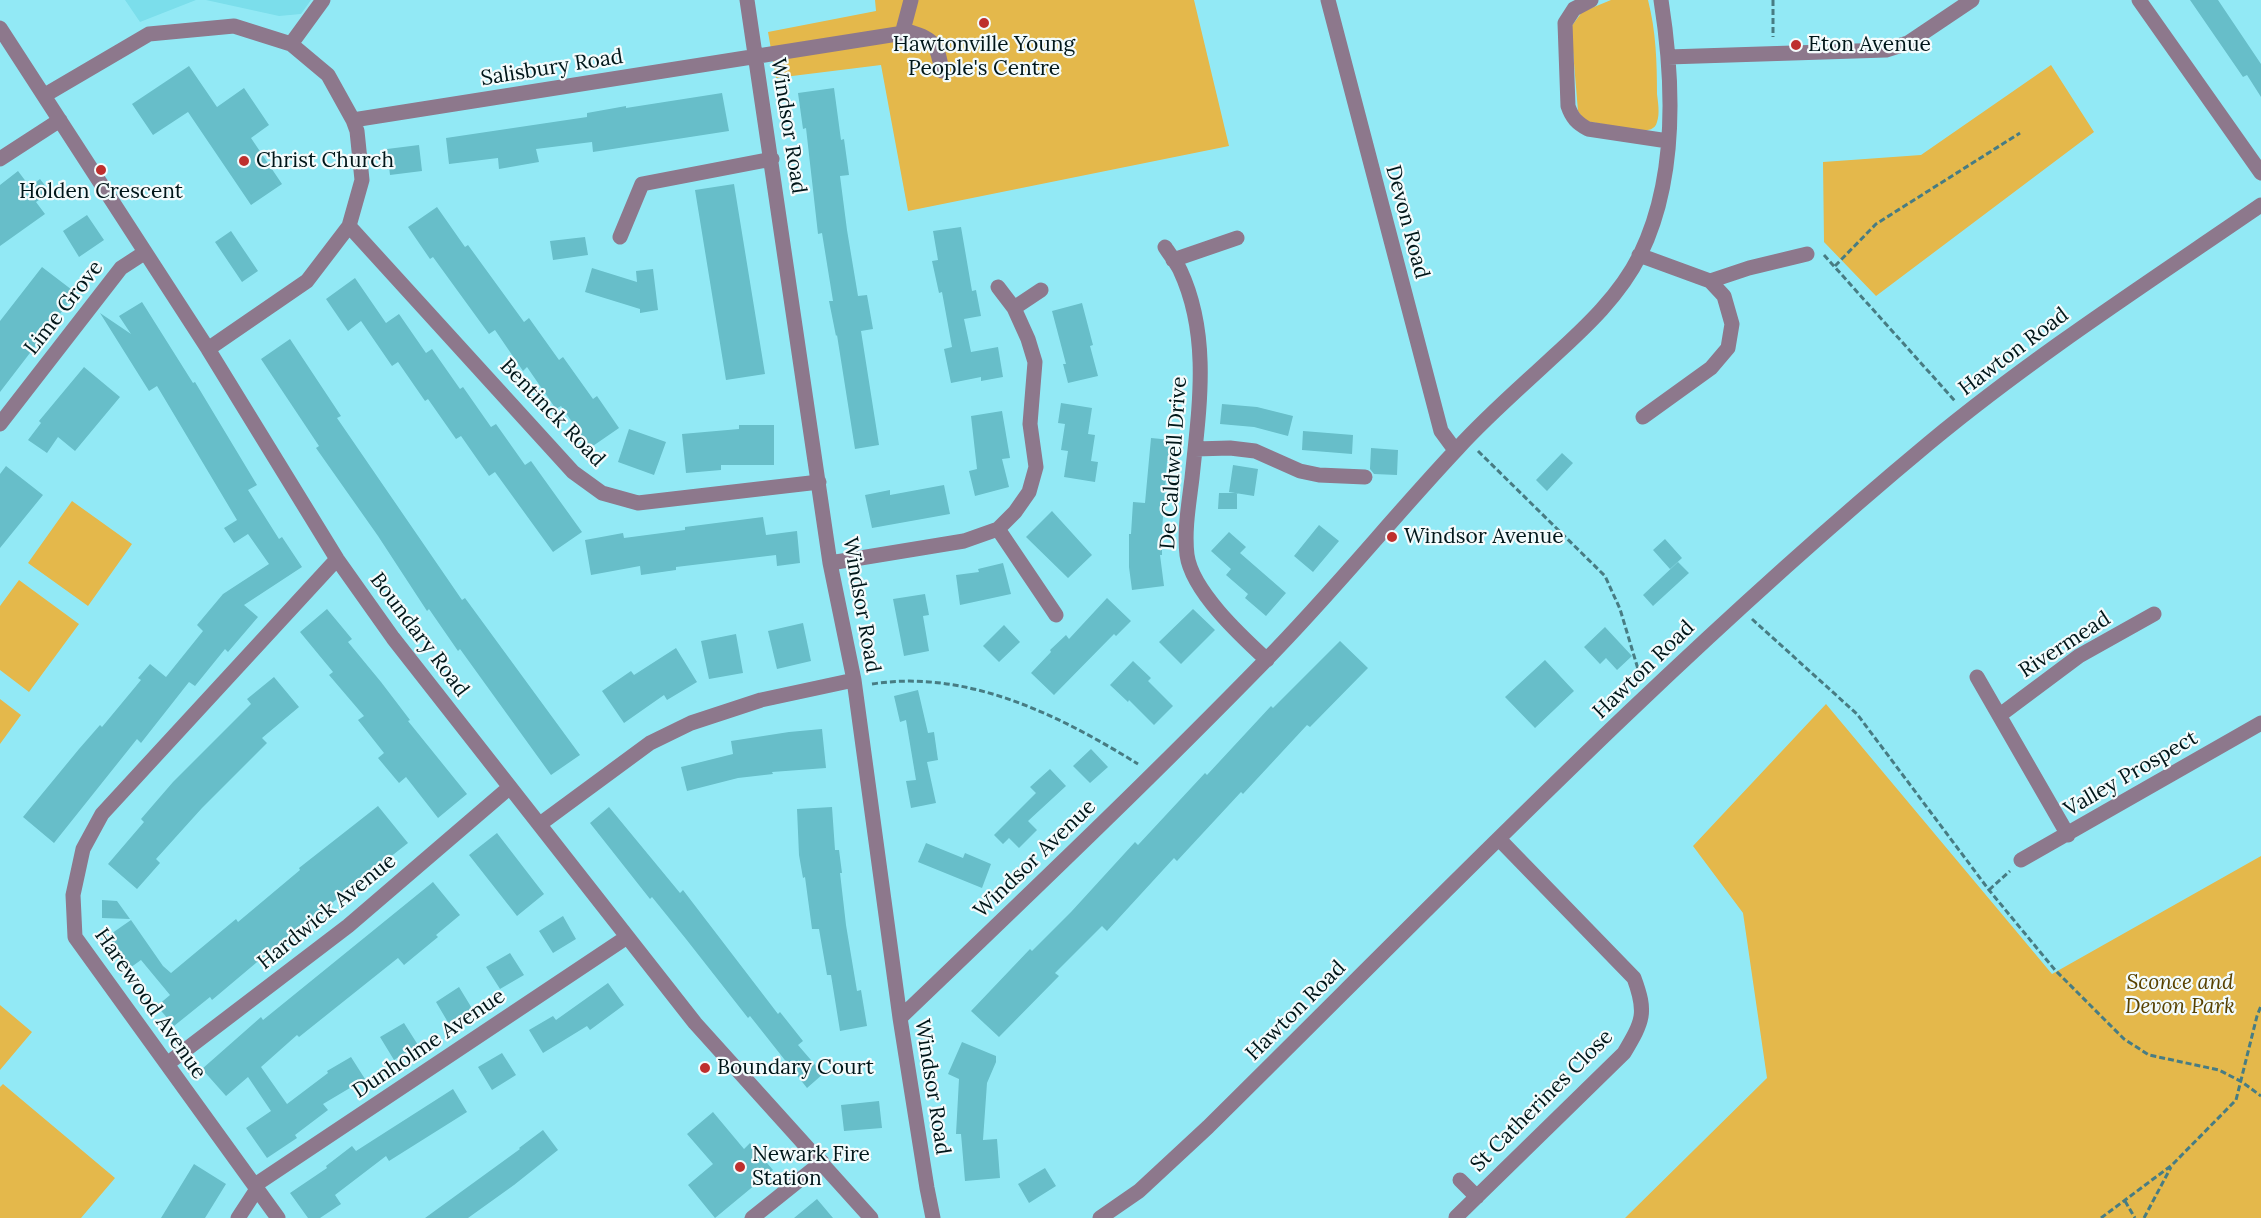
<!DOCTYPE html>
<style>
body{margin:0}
canvas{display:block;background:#92e9f5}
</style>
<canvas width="2261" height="1218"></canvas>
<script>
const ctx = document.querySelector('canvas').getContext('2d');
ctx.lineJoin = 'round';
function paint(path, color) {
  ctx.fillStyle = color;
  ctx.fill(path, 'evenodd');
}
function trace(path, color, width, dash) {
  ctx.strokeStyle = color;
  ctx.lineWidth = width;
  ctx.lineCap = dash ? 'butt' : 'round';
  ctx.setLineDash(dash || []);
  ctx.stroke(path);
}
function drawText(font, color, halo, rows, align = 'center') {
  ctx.font = font + ' Lora,serif';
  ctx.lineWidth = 4.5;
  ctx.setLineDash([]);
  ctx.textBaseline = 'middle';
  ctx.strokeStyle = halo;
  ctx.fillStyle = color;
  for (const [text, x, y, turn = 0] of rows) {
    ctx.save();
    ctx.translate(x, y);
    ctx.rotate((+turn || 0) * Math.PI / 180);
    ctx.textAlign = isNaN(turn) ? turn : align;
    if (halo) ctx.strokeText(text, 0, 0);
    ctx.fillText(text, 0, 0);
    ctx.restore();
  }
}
const built = new Path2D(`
 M125 0H196L140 22Z
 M206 0H311L301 14 279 16Z`);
const green = new Path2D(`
 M875 0H1194L1229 146 908 211 881 65 776 78 768 32 876 11Z
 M1611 0H1648C1656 31 1657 62 1657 94 1658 102 1660 114 1657 122 1655 130 1648 130 1642 131L1585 121 1578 111 1571 27 1582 12Z
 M2051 65 2094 132 1876 296 1824 242 1823 162 1921 155Z
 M72 501 132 544 88 606 28 563Z
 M19 580 79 624 29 692 0 670V606Z
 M0 699 21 715 0 744Z
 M1826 704 2052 974 2261 856V1218H1625L1767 1078 1743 913 1693 846Z
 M0 1005 32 1032 0 1070Z
 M3 1084 115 1178 81 1218H0V1087Z`);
const building = new Path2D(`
 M2190 0H2218L2261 64V97L2247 75 2243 77Z
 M189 66 217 107 244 88 269 125 251 138 282 184 251 205 188 112 153 135 132 104Z
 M834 88 841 140 844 139 849 175 840 176 847 230 858 296 867 295 873 329 861 331 879 445 855 449 837 335 836 336 829 301H833L822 233 818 234 806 128 803 129 798 93Z
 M722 93 729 131 593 152 592 142 536 149 539 162 499 169 498 158 449 164 446 138 587 117V113L626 106V108Z
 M419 145 422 171 390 175 387 149Z
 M18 171 30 187 40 179 50 192 36 202 45 214 0 246V185Z
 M734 184 765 374 726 380 695 190Z
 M437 207 465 247 468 245 524 322 529 318 559 360 563 357 593 399 597 396 619 428 590 448 561 406 556 409 527 367 523 371 495 330 489 334 433 257 430 259 408 227Z
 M87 215 104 240 79 257 63 231Z
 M961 227 972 291 976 290 981 316 964 319 971 352 998 347 1003 377 981 381V377L951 383 944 349 952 347 942 292 939 293 932 261 938 260 933 231Z
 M231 231 258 271 242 282 215 242Z
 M585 237 588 255 553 260 550 241Z
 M42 267 76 293 0 392V321Z
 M592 268 637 282 636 271 653 269 658 310 640 313V309L585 292Z
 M355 278 386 323 399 314 426 353 432 349 460 389 463 387 491 427 496 424 525 465 531 461 582 532 553 552 495 472 489 476 461 436 456 439 428 399 425 401 398 362 392 366 361 321 348 331 326 299Z
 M142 302 193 383 195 382 257 485 248 490 279 539 282 537 302 567 244 605 258 617 228 652 225 649 195 686 189 682 141 743 137 739 54 843 23 817 79 749 100 725 102 727 141 680 138 678 150 664 166 677 203 631 197 625 223 594 269 564 248 534 234 543 224 528 237 520 157 386 149 391 100 313 131 334 119 316Z
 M1082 303 1093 345 1090 346 1098 376 1068 383 1063 364H1066L1052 311Z
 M290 339 341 416 337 418 462 600 465 598 580 755 551 775 460 649 458 651 429 609 427 611 378 536 316 448 319 446 261 359Z
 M84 367 120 397 75 451 58 437 47 453 28 440 41 423 39 421Z
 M1061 403 1092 408 1088 434 1095 435 1091 461 1098 462 1095 482 1064 477 1068 451 1061 450 1065 424 1058 423Z
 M1222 404 1257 407 1293 416 1288 436 1254 427 1220 424Z
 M1002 411 1010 458 1002 459 1009 487 975 496 969 471 977 469 971 416Z
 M739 425H774V465H721V470L686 473 682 434 739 429Z
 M629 429 666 442 654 475 618 462Z
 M1303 431 1353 435 1352 454 1302 450Z
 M1151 438 1172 440 1169 461H1167L1162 530V555H1160L1164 586 1132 590 1129 567V534H1131L1133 502 1145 503Z
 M1371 448 1398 450 1397 475 1374 474 1370 469Z
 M1562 453 1573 463 1547 491 1536 480Z
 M1233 465 1258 469 1254 496 1229 492Z
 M6 466 43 495 0 548V474Z
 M944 485 950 514 872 528 865 495 890 490V495Z
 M1219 493H1237V509H1218Z
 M1052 511 1092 555 1068 578 1026 537Z
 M763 517 766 535 797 531 800 563 777 566 776 555 676 567V570L641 575 640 566 591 575 585 540 623 533 624 538 685 530V527Z
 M1319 525 1339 541 1313 572 1294 556Z
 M1229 532 1246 547 1240 553 1286 593 1266 616 1245 598 1248 594 1226 575 1231 569 1211 551Z
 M1665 539 1682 558 1670 569 1653 550Z
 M1678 562 1689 573 1653 606 1643 595Z
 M1003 563 1011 594 960 605 956 575 979 572 978 569Z
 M925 594 929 615 923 616 929 651 904 656 893 599Z
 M1107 598 1131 621 1116 636 1114 634 1054 695 1031 673 1051 652 1050 650 1066 635 1069 639Z
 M327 609 352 639 348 642 381 682 410 720 408 721 467 794 438 818 406 777 399 783 378 758 384 753 358 720 364 716 329 675 333 672 300 632Z
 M1193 609 1215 630 1181 664 1159 642Z
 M803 623 811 661 777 669 768 631Z
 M1004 625 1020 642 999 662 983 646Z
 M1605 627 1632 656 1617 670 1606 658 1600 664 1584 647Z
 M736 634 743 673 709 679 701 641Z
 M1340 641 1368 668 1310 727 1307 725 1243 794 1241 792 1177 861 1174 858 1107 931 1102 926 1055 973 1059 976 999 1037 971 1011 1030 949 1032 951 1071 912 1135 842 1138 845 1205 773 1207 775 1271 706 1273 708Z
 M676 648 697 682 667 700 664 695 624 723 602 691 631 671 634 675Z
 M1545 660 1574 691 1535 728 1505 697Z
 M1133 661 1151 678 1148 681 1173 706 1154 725 1129 700 1128 702 1110 685Z
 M274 677 299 707 262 738 267 743 202 808 156 859 160 863 137 889 108 864 144 822 141 819 173 782 251 704 247 699Z
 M918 690 928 733 934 732 938 760 927 762 936 803 911 808 906 781 916 780 906 720 900 722 894 696Z
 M822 729 826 768 772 772 773 774 738 778 687 791 681 767 733 754 731 741 789 732Z
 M1091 749 1108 767 1090 783 1073 766Z
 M1050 769 1066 786 1028 821 1037 830 1019 848 1009 838 1003 844 994 835 1036 793 1030 787Z
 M378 806 408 843 328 906 326 904 212 1000 210 997 174 1026 157 1006 170 995 141 960 127 970 105 938 131 920 163 966 171 973 236 919 238 922 300 870 299 868Z
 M609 807 680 893 683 890 778 1014 780 1012 803 1041 798 1045 823 1074 807 1088 750 1016 748 1018 686 939 652 897 650 899 590 823Z
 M832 807 835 850H839L842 873H840L846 925 857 991 861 990 867 1026 840 1031 831 975H827L819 929H812L805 877 803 878 799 855 797 809Z
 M497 833 544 894 517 916 469 855Z
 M926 843 963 858 965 853 991 864 982 888 918 862Z
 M433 882 460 915 436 935 438 937 404 965 398 958 299 1037 297 1035 261 1067 287 1104 328 1073 327 1071 351 1057 365 1079 323 1104 328 1110 295 1135 297 1138 267 1158 246 1128 271 1111 248 1077 226 1096 202 1069 261 1017 263 1020Z
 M102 900 117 901 130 919 102 918Z
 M563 916 576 939 553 953 539 931Z
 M510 953 524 975 500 989 486 967Z
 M608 983 624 1005 590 1030 587 1026 543 1053 529 1030 553 1016 556 1020Z
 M459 987 473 1010 449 1024 436 1002Z
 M404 1023 418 1045 394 1060 380 1037Z
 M962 1042 996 1056V1062L987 1083 983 1140 997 1139 1000 1178 965 1181 961 1134H956L959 1079 948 1074Z
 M502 1053 516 1075 492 1090 478 1067Z
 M453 1089 467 1112 389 1161 386 1156 335 1195 341 1204 320 1218H308L290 1193 327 1168 326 1166 352 1146 356 1151Z
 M879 1101 882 1128 844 1131 841 1105Z
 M713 1112 744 1149 750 1143 773 1170 715 1218 688 1185 713 1164 687 1134Z
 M543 1130 558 1150 514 1185 468 1218H425L520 1149 519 1148Z
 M194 1164 226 1184 205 1218H161Z
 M1045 1168 1056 1186 1029 1203 1018 1184Z
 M817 1199 833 1218H794Z`);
const path = new Path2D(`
 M1773 0V37
 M1824 255 1955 401
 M1835 266 1876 224 2020 133
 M1478 451 1605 576 1620 609 1641 679
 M1752 619 1857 714 1989 890 2055 970 2124 1039 2149 1055 2219 1070 2242 1082 2261 1096
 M872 684C967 669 1059 715 1138 764
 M1989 890 2010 871
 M2125 1201 2135 1218
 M2101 1218 2172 1165 2236 1100 2257 1016 2261 1006
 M2144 1218 2171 1167`);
const minor = new Path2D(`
 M747 0 830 563 854 680 900 1018 927 1188 933 1218
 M1328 0 1441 431 1455 450
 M1591 0 1574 9 1565 23 1568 106C1572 118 1577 123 1588 129L1668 141
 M2139 0 2261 173
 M0 28 208 349 337 559 393 638 695 1023 871 1218
 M902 34 911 0
 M291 44 323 0
 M1668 57 1886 50 1908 43 1972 0
 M45 95 149 34 234 26 291 44 328 75 353 120 357 131 362 180 349 226 307 281 208 349
 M353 120 910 32C936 40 937 45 942 71
 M0 159 60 120
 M349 226 573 472 602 493 638 503 819 482
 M620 237 642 184 772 159
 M1165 247C1170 255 1176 262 1180 270 1211 336 1199 409 1192 478 1189 503 1184 530 1187 555 1192 591 1241 636 1267 660
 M1639 255 1710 281 1724 296 1732 324 1728 348 1711 368 1643 417
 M1173 260 1237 238
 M1710 281 1749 268 1807 254
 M1014 308 1041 290
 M0 424 121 268 144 253
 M1195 449 1230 448 1255 451 1300 471 1319 475 1365 477
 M998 529 1056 615
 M830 563 964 541 998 529 1015 512 1029 492 1036 467 1030 424 1035 362 1028 339 1014 308 998 287
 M1977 677 2068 835
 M2000 715 2079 656 2154 614
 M540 824 650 743 691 723 761 700 854 680
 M2021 860 2261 723
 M900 1018C1023 900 1147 782 1266 660 1333 592 1393 517 1458 448 1488 415 1522 386 1554 356 1587 326 1620 295 1640 255 1678 178 1674 82 1661 0
 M167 1064 348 926 510 787
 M1460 1180 1477 1197
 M255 1185 627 937
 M1456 1217 1624 1053C1643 1021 1647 1013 1634 978L1499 839
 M238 1218 257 1189
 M278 1218 75 937 73 895 83 849 102 814 337 559
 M752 1218 822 1162
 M1100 1218 1139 1191 1208 1127C1444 894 1674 655 1929 443 2034 356 2149 282 2261 205`);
const markers = [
 [984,23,6,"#be2f2d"],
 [1796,45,6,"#be2f2d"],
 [244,161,6,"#be2f2d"],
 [101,170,6,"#be2f2d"],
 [1392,537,6,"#be2f2d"],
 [705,1068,6,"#be2f2d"],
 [740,1167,6,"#be2f2d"]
];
const poiNames = [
 ["Hawtonville Young",984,45,"center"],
 ["People's Centre",984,69,"center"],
 ["Eton Avenue",1808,45],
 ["Christ Church",256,161],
 ["Holden Crescent",101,192,"center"],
 ["Windsor Avenue",1404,537],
 ["Boundary Court",717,1068],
 ["Newark Fire",752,1155],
 ["Station",752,1179]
];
const streetNames = [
 ["Salisbury Road",552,68,-9],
 ["Windsor Road",788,126,81],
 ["Devon Road",1407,222,75],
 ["Lime Grove",64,308,-52],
 ["Hawton Road",2014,352,-37],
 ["Bentinck Road",552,413,46],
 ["De Caldwell Drive",1174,463,-86],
 ["Windsor Road",861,605,80],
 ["Boundary Road",419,635,53],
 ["Rivermead",2065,645,-33],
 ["Hawton Road",1644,670,-44],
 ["Valley Prospect",2131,774,-30],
 ["Windsor Avenue",1035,859,-44],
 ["Hardwick Avenue",327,912,-39],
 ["Harewood Avenue",150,1004,55],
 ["Hawton Road",1296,1011,-45],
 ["Dunholme Avenue",429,1044,-34],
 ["Windsor Road",932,1087,81],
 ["St Catherines Close",1542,1101,-45]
];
const parkNames = [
 ["Sconce and",2180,983],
 ["Devon Park",2180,1007]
];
paint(built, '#7bdeeb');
paint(green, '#e4b84b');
paint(building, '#67bec9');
trace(path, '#477c83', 3, [6, 3]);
trace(minor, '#8d788c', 15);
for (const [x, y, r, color] of markers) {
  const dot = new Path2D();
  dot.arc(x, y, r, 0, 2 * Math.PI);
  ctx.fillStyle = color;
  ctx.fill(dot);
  trace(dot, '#f3fbfc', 2);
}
drawText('21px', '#001619', '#f3fbfc', poiNames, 'left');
drawText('21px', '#001619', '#f3fbfc', streetNames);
drawText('italic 21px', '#574100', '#f3fbfc', parkNames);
</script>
